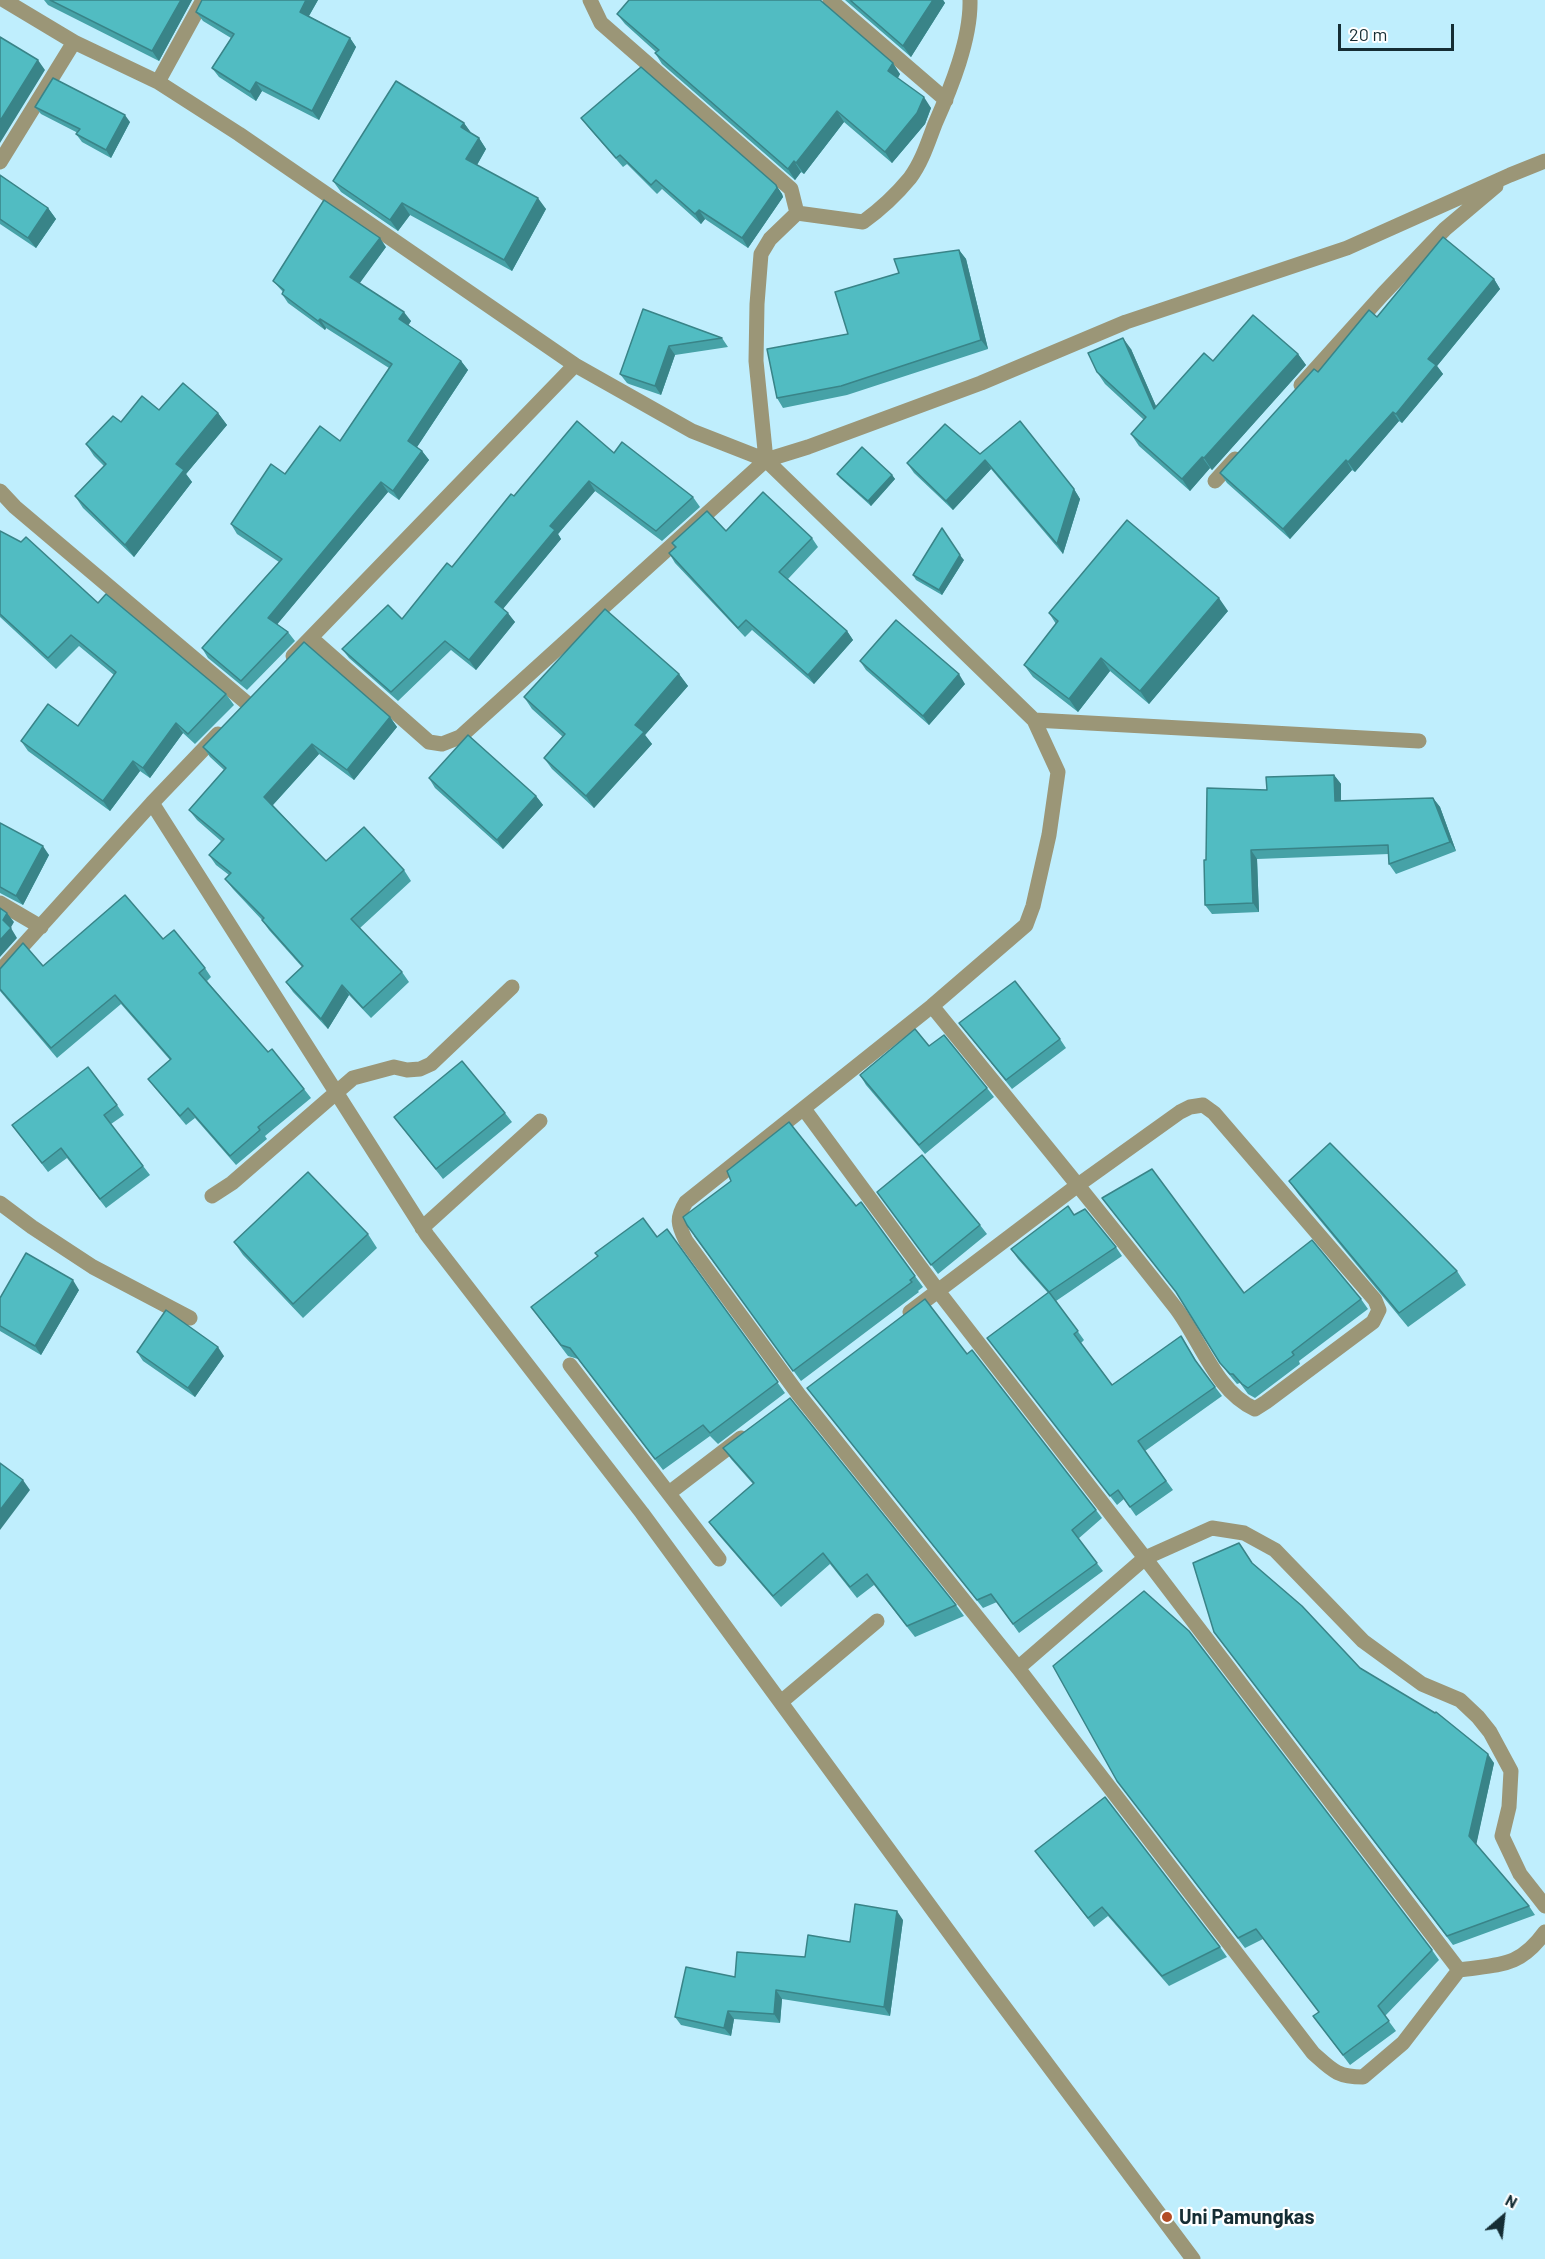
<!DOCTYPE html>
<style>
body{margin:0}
#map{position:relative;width:1545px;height:2259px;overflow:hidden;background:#bfeefd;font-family:Barlow,sans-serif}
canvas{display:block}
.north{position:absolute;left:1473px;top:2187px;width:60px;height:60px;-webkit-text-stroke:4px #fff;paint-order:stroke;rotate:28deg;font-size:16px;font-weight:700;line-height:24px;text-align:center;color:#152d34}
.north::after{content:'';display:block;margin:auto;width:21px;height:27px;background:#152d34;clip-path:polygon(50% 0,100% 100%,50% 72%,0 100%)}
.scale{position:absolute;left:1338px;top:24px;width:116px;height:27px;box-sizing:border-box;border:3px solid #152d34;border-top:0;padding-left:8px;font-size:18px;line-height:21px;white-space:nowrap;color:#152d34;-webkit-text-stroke:4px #fff;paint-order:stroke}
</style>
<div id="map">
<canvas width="1545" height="2259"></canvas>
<div class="north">N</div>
<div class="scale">20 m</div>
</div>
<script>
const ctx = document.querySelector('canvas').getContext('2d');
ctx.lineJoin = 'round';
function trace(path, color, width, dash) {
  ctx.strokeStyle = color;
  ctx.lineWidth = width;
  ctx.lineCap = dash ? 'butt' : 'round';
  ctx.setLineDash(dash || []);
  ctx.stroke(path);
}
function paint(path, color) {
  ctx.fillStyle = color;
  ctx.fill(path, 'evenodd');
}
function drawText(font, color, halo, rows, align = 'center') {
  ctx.font = font + ' Barlow,sans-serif';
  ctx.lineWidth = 4.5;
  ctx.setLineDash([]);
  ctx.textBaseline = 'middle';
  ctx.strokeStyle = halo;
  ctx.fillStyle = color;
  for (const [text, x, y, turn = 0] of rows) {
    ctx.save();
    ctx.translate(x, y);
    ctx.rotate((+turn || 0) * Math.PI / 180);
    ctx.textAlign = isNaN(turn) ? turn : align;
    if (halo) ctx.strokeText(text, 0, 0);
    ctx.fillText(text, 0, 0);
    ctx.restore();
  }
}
const minor = new Path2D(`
 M4 0 74 42 158 82 239 134 575 365 692 431 766 460 808 447 981 383 1126 322 1347 248 1510 175 1545 161
 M590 0 601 23 791 189 797 213 770 239 761 254 757 304 756 361 766 460 1034 720 1058 772 1049 835 1033 906 1026 925 932 1006 686 1202C676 1218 678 1225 686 1241L799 1395 1018 1668 1313 2053C1332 2070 1337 2077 1363 2077L1403 2043 1459 1970C1500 1964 1519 1968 1545 1932
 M830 0 946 100
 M158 82 203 0
 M0 162 74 42
 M797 213 863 222C881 209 896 195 910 178 922 162 928 142 935 124 951 88 971 39 970 0
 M1301 385 1383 294 1445 229 1496 186
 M1215 481 1235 459
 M0 491 15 507 248 704
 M311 638 429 742 442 744 460 737 766 460
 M293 656 575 365
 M1034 720 1419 741
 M218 734 152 803 427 1235 642 1513 979 1973 1193 2259
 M0 903 41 927
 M0 971 152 803
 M804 1109 938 1291 1145 1558 1459 1970
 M212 1196 232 1183 353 1078 394 1067 407 1070 420 1069 431 1064 512 987
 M0 1203 32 1227 93 1267 190 1318
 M422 1228 540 1121
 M910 1312 1078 1185 1180 1112 1190 1107 1203 1105 1214 1113 1375 1300 1379 1310 1373 1322 1266 1402 1255 1409C1216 1392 1200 1339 1175 1307 1095 1205 1013 1106 932 1006
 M570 1365 719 1559
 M669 1493 741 1438
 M1018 1668 1145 1558 1212 1528 1244 1533 1275 1550 1363 1641 1422 1684 1460 1700 1478 1717 1490 1732 1511 1771 1509 1807 1502 1836 1520 1874 1545 1906
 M781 1702 877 1621`);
const wall = new Path2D(`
 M44 0H192L159 61 48 5Z
 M202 0H318L309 16 350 38 356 47 319 120 262 91 256 101 219 77 212 68 231 38 203 21 196 12Z
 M845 0H943L945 3 911 57Z
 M821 1 900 74 898 78 931 108 925 124 892 163 844 122 804 174 801 172 795 180 662 64 655 53 656 52 625 24 617 14Z
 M35 107 130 122 111 158 82 142 76 134 78 133 41 114Z
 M581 118 776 185 782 194 783 197 748 248 705 219 701 224 662 189 657 194 627 164 623 167 588 127Z
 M464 123 471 133 479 138 486 149 477 165 546 209 512 271 410 215 398 231 341 192 333 181Z
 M0 175 48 208 56 219 36 248 0 224Z
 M386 247 359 283 411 321 408 325 461 361 468 370 417 447 422 451 429 460 399 500 388 492 277 624 288 632 295 641 247 690 208 658 202 648 279 562 237 534 231 524 285 474 340 441 389 368 326 328 325 330 288 303 282 294 283 292 273 281Z
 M959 250 966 259 988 349 847 395 783 408 777 398 848 334 899 273Z
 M1494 279 1500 289 1437 366 1443 374 1402 423 1399 421 1355 472 1352 470 1290 539 1227 483 1220 473 1318 372 1377 317Z
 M643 309 722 338 728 347 675 355 661 395 629 384 627 383 620 374Z
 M1131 349 1156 406 1213 361 1298 354 1306 365 1212 470 1210 468 1190 491 1139 446 1131 434 1144 420 1105 384 1097 372Z
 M159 410 218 413 227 425 186 474 192 482 134 557 83 508 75 496 104 466 94 456 86 444 121 422Z
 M614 453 693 497 700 507 662 541 595 491 558 534 561 539 503 609 515 622 476 670 451 650 398 701 349 658 342 649 402 619 452 567 514 496Z
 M980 454 1074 489 1080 499 1063 554 991 469 953 510 914 473 907 463Z
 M837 474 892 475 895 479 871 506 840 478Z
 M0 531 98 603 226 694 234 705 195 744 183 733 150 778 140 771 110 811 28 751 21 741 78 726 114 675 79 646 56 669 0 617Z
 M726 531 812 538 818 547 788 579 847 631 853 640 814 684 752 630 745 637 675 563 669 553 675 548 672 543Z
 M964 560 942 595 916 580 913 575Z
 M1228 611 1149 704 1110 671 1078 712 1033 677 1024 665 1056 624 1049 613Z
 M860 661 965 684 929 725 866 670Z
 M679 674 688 686 645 735 652 744 594 808 552 769 544 758 563 737 532 709 524 697Z
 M390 717 397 727 354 780 319 754 273 805 326 861 404 870 411 881 360 928 402 972 409 982 371 1018 349 995 328 1029 293 992 286 982 302 967 269 930 262 920 233 889 225 879 229 875 216 865 209 855 221 841 197 820 189 810 224 770 210 757 203 747Z
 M1334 775 1341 784V801L1433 798 1440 807 1456 851 1396 874 1389 864V854L1257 859 1259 912 1212 914 1205 905 1206 860 1267 790Z
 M429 778 536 796 543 805 503 849 435 788Z
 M0 823 49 855 23 905 0 893Z
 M163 939 205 968 211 977 207 981 268 1052 304 1089 311 1098 265 1136 267 1139 236 1165 195 1118 186 1125 155 1088 148 1079 170 1060 121 1004 57 1058 0 991V969L43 966Z
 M959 1023 1060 1039 1066 1048 1012 1089Z
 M929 1046 987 1088 994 1097 925 1154 866 1085 860 1075Z
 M117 1105 124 1115 111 1124 150 1175 106 1208 67 1158 48 1172 12 1125Z
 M505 1113 512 1122 443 1179 394 1117Z
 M1289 1181 1457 1271 1466 1285 1408 1327 1299 1195Z
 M877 1192 980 1225 987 1234 938 1274Z
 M1102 1198 1244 1293 1361 1299 1368 1309 1299 1361 1300 1364 1255 1398 1248 1394 1240 1383 1237 1384 1227 1372 1180 1297Z
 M861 1202 923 1287 918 1291 919 1292 801 1381 694 1236 856 1206Z
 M1074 1215 1116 1247 1122 1256 1056 1301 1084 1340 1081 1343 1112 1385 1181 1336 1200 1367 1222 1396 1145 1451 1173 1490 1136 1516 1124 1499 1117 1505 987 1338 1048 1293 1018 1259 1011 1249Z
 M667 1229 785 1393 718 1444 710 1436 663 1470 578 1359 568 1356 531 1307 657 1237Z
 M368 1234 377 1248 303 1318 243 1255 234 1242Z
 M79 1290 41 1355 0 1331V1298Z
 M137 1352 224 1356 195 1397 143 1361Z
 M967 1354 1096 1510 1102 1518 1078 1539 1103 1571 1019 1633 997 1602 983 1608 807 1388Z
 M723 1448 956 1605 964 1616 915 1637 874 1585 857 1598 830 1564 781 1607 717 1533 709 1522 753 1484 731 1459Z
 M1253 1564 1360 1668 1494 1763 1476 1844 1529 1906 1535 1915 1453 1945 1214 1632Z
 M1117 1781 1432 1950 1439 1960 1385 2016 1396 2031 1350 2065 1313 2016 1319 2012 1263 1939 1245 1948Z
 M1035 1851 1220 1947 1227 1957 1169 1986 1108 1916 1094 1927Z
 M903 1920 890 2016 782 1999 780 2023 734 2019 731 2036 681 2025 675 2017 735 1977 805 1957 850 1942Z`);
const shadedWall = new Path2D(`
 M181 0H192L159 61 152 51Z
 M306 0H318L306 21 300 12Z
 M933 0H943L945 3 911 57 903 46Z
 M350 38 356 47 319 120 312 111Z
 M38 60 45 70 0 143V121Z
 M893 63 900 74 895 82 888 71Z
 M256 82 262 91 256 101 250 92Z
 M924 97 931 108 925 124 892 163 885 152Z
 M837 111 844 122 804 174 796 163Z
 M125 115 130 122 111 158 106 150Z
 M464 123 472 134 461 127Z
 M479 138 486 149 474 170 466 159Z
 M794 161 801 172 795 180 788 169Z
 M776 185 782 194 783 197 748 248 742 238Z
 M538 198 546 209 512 271 504 260Z
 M402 203 410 215 398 231 390 220Z
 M48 208 56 219 36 248 28 238Z
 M699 210 705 219 701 224 695 214Z
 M380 238 386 247 357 287 350 277Z
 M959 250 966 259 988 349 981 340Z
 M1494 279 1500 289 1437 366 1443 374 1402 423 1396 414 1428 359Z
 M404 312 411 321 406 329 399 319Z
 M320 319 326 328 325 330 318 321Z
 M1123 338 1131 349 1162 420 1154 409Z
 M669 346 675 355 661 395 655 386Z
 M1298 354 1306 365 1212 470 1204 458Z
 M461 361 468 370 415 450 408 441Z
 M1393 412 1399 421 1355 472 1348 462Z
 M218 413 227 425 186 474 192 482 134 557 125 545 176 464Z
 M422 451 429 460 399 500 393 491Z
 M1202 457 1210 468 1190 491 1182 479Z
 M985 460 991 469 953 510 946 501Z
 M1346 460 1352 470 1290 539 1283 529Z
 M892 475 895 479 871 506 868 501Z
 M589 481 595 491 558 534 561 539 501 611 495 602 550 526Z
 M381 482 388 492 275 627 268 618Z
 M1074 489 1080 499 1063 554 1057 544Z
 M960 555 964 560 942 595 939 590Z
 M1219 598 1228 611 1149 704 1140 691Z
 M508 613 515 622 476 670 469 660Z
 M847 631 853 640 814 684 808 675Z
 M1101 658 1110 671 1078 712 1069 699Z
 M679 674 688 686 645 735 652 744 594 808 586 796 635 725Z
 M959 674 965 684 929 725 923 716Z
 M390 717 397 727 354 780 347 770Z
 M176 723 183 733 150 778 143 768Z
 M312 744 319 754 271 807 264 797Z
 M133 761 140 771 110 811 103 801Z
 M1334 775 1341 784V811L1335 801Z
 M536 796 543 805 503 849 497 840Z
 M1433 798 1440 807 1456 851 1450 842Z
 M43 846 49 855 23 905 16 896Z
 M1251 850 1257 859 1259 912 1253 903Z
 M7 913 14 922 10 929 11 928 17 938 0 957V940L3 920Z
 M342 985 349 995 328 1029 321 1019Z
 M73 1280 79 1290 41 1355 35 1346Z
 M218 1347 224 1356 195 1397 188 1388Z
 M23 1480 30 1490 0 1530V1510Z
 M1488 1754 1494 1763 1476 1846 1469 1836Z
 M897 1911 903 1920 890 2016 884 2007Z
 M776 1990 782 1999 780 2023 774 2014Z
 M728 2011 734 2019 731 2036 724 2028Z`);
const building = new Path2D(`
 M50 0H181L152 51Z
 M202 0H306L300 12 350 38 312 111 256 82 250 92 212 68 234 34 196 12Z
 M629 0H820L893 63 888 71 924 97 917 113 885 152 837 111 796 163 794 161 788 169 655 53 659 50 617 14Z
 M850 0H933L903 46Z
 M0 37 38 60 0 121Z
 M641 67 776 185 777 188 742 238 699 210 695 214 656 180 651 185 620 155 616 158 581 118Z
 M53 78 125 115 106 150 76 134 80 129 35 107Z
 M396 81 464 123 461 127 479 138 466 159 538 198 504 260 402 203 390 220 333 181Z
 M0 175 48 208 28 238 0 219Z
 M324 200 380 238 350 277 404 312 399 319 461 361 408 441 422 451 393 491 381 482 268 618 288 632 241 681 202 648 282 559 231 524 271 464 285 474 320 426 340 441 392 364 320 319 318 321 282 294 284 290 273 281Z
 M1443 237 1494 279 1428 359 1436 365 1396 414 1393 412 1348 462 1346 460 1283 529 1220 473 1314 369 1318 372 1369 310 1377 317Z
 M959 250 981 340 841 386 777 398 767 349 848 334 835 292 899 273 894 259Z
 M643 309 722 338 669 346 655 386 622 375 620 374Z
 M1253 315 1298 354 1204 458 1202 457 1182 479 1131 434 1146 417 1097 372 1088 353 1123 338 1154 409 1204 353 1213 361Z
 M183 383 218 413 176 464 184 470 125 545 75 496 106 464 86 444 113 416 121 422 142 396 159 410Z
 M577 421 614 453 622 442 693 497 656 531 589 481 550 526 555 530 495 602 508 613 469 660 445 641 391 692 342 649 388 605 402 619 447 563 452 567 511 494 514 496Z
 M1020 421 1074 489 1057 544 985 460 946 501 907 463 945 424 980 454Z
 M862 447 892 475 868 501 837 474Z
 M763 492 812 538 779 572 847 631 808 675 746 620 738 628 669 553 676 547 672 543 707 511 726 531Z
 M1127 520 1219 598 1140 691 1101 658 1069 699 1024 665 1058 621 1049 613Z
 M942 528 960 555 939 590 913 575Z
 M0 531 21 542 26 537 98 603 106 594 226 694 188 734 176 723 143 768 133 761 103 801 21 741 48 704 78 726 116 672 71 635 48 658 0 614Z
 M605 609 679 674 635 725 644 732 586 796 544 758 565 734 524 697Z
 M896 620 959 674 923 716 860 661Z
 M304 642 390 717 347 770 312 744 264 797 326 861 364 827 404 870 351 919 402 972 363 1008 342 985 321 1019 286 982 303 966 262 920 264 918 225 879 231 873 209 855 224 839 189 810 226 768 203 747Z
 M468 735 536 796 497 840 429 778Z
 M1334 775 1335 801 1433 798 1450 842 1389 864 1388 845 1251 850 1253 903 1205 905 1204 860H1206L1207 788 1267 790 1266 777Z
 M0 823 43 846 16 896 0 887Z
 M125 895 163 939 174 930 205 968 199 973 268 1052 272 1049 304 1089 258 1127 260 1130 230 1156 188 1108 180 1116 148 1079 171 1059 115 995 51 1048 0 989V969L23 943 43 966Z
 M0 908 7 913 3 920 11 928 0 940Z
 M1015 981 1060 1039 1006 1080 959 1023Z
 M915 1029 929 1046 944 1035 987 1088 919 1145 860 1075Z
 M462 1061 505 1113 436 1169 394 1117Z
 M88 1067 117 1105 104 1115 143 1166 100 1199 61 1148 42 1163 12 1125Z
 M789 1122 856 1206 861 1202 915 1276 910 1280 912 1282 793 1371 687 1225 683 1217 731 1181 727 1171Z
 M1330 1143 1457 1271 1399 1313 1289 1181Z
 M922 1155 980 1225 931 1265 877 1192Z
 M1152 1169 1244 1293 1312 1240 1361 1299 1292 1352 1294 1355 1248 1388 1242 1384 1233 1374H1230L1220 1363 1176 1292 1102 1198Z
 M308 1172 368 1234 293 1304 234 1242Z
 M1068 1206 1074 1215 1085 1209 1116 1247 1049 1292 1011 1249Z
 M643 1218 657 1237 667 1229 778 1382 710 1433 703 1425 655 1459 570 1348 561 1345 531 1307 598 1256 595 1253Z
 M26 1253 73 1280 35 1346 0 1326V1298Z
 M1049 1292 1078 1331 1074 1334 1112 1385 1181 1336 1195 1360 1215 1387 1138 1441 1166 1481 1130 1507 1118 1490 1110 1496 987 1338Z
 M925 1299 967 1354 972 1350 1096 1510 1072 1530 1097 1563 1013 1624 991 1594 977 1600 807 1388Z
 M166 1310 218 1347 188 1388 137 1352Z
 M790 1398 956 1605 907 1626 867 1574 850 1587 823 1553 773 1596 709 1522 754 1483 723 1448Z
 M0 1463 23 1480 0 1510Z
 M1239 1543 1252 1563 1302 1606 1360 1668 1435 1713 1436 1712 1488 1754 1469 1836 1529 1906 1447 1936 1214 1632 1193 1563Z
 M1144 1591 1189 1631 1432 1950 1378 2006 1389 2021 1343 2055 1313 2016 1319 2012 1256 1929 1238 1938 1117 1781 1053 1666Z
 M1105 1797 1220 1947 1162 1976 1102 1907 1088 1918 1035 1851Z
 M855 1904 897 1911 884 2007 776 1990 774 2014 728 2011 724 2028 675 2017 686 1967 735 1977 737 1952 805 1957 808 1935 850 1942Z`);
const markers = [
 [1167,2217,6,"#b34c24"]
];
const poiNames = [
 ["Uni Pamungkas",1179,2217]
];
trace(minor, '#9b9677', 15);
paint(wall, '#46a2a7');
paint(shadedWall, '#398488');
paint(building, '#51bcc2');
trace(building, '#398488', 1.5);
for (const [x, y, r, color] of markers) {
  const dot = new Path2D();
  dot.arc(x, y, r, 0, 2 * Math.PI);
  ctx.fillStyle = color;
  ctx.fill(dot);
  trace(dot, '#fff', 2);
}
drawText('bold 20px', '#152d34', '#fff', poiNames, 'left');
</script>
